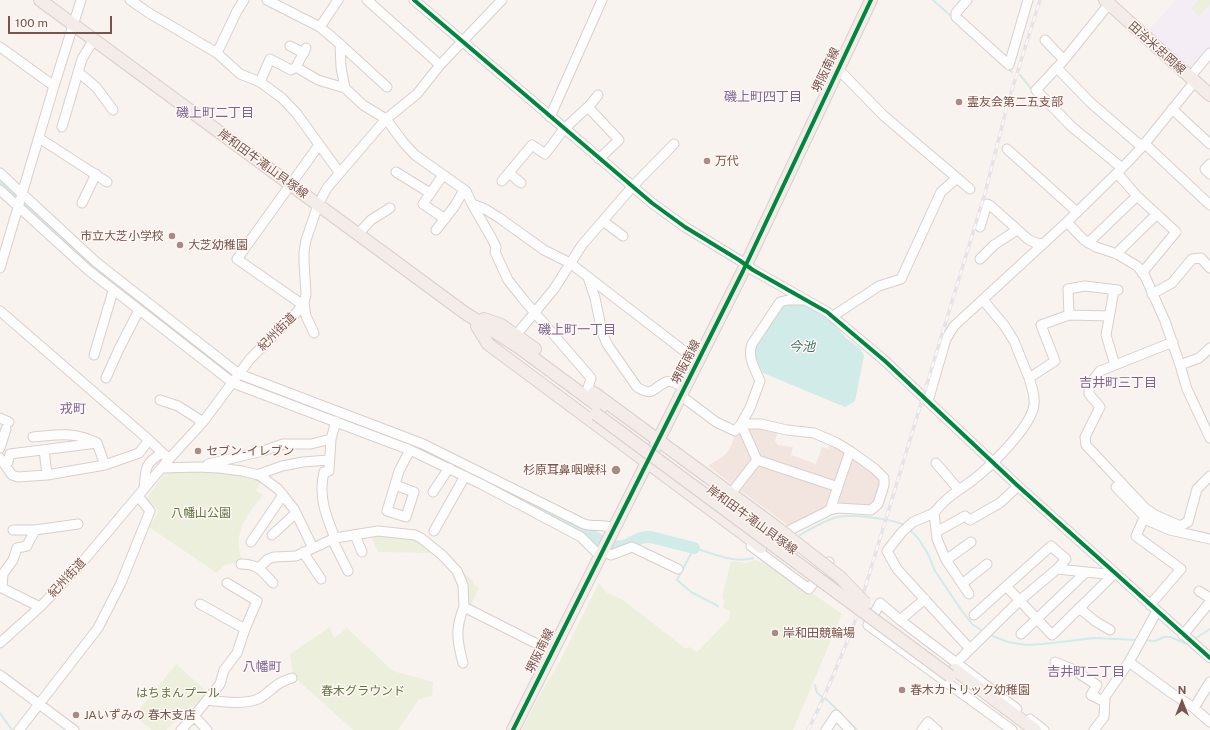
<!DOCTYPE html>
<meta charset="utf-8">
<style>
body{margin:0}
#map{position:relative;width:1210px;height:730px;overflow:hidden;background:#f9f3f0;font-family:"Public Sans",sans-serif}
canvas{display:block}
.north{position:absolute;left:1162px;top:682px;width:40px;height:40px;-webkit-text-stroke:3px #fff7f3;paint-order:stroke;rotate:0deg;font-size:11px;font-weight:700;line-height:16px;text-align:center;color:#79534d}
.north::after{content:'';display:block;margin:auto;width:14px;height:18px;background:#79534d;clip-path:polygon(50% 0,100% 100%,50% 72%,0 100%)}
.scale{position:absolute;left:8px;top:16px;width:104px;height:18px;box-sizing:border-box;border:2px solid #79534d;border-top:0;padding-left:5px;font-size:12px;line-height:14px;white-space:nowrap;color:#79534d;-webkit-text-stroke:3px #fff7f3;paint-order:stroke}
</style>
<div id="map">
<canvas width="1210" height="730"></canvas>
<div class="north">N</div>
<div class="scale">100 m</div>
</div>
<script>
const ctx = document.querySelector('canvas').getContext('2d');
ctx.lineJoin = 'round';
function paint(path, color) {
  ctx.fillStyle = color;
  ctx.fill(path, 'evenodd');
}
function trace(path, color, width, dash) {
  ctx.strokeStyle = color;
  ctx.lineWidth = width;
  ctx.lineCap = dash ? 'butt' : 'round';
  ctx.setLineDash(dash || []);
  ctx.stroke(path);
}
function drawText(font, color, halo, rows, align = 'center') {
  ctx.font = font + ' "Public Sans","Noto Sans JP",sans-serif';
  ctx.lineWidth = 3;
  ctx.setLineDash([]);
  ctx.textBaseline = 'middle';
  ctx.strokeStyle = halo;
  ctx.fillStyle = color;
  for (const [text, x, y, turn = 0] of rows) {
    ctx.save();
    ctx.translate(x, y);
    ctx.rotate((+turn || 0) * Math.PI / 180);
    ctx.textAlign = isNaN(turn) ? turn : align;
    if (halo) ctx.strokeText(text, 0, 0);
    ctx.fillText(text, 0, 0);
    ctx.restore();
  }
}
const residential = new Path2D(`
 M750 426 778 430 775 441 778 445 793 447 791 455 816 464 822 447 828 449 831 442 836 444 846 454 837 480 833 482 760 457 747 429Z
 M739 431 742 433 752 455 751 461 733 485 708 466 725 455 729 450 736 433Z
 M855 458 880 478 881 484 875 502 870 507 838 505 836 503 851 459Z
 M761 464 831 488 833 492 828 508 793 525H788L738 489 755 465Z`);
const education = new Path2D(`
 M1176 0H1210V47L1190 69 1146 33Z`);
const green = new Path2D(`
 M1199 0H1210V5L1199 16 1191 9Z
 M225 469 256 479 261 484 256 490 263 495C251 510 237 526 239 546 239 551 241 557 242 562 229 564 226 562 217 573L149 527 156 516 158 510 146 499 166 472 207 471Z
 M370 534 414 537 436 553 378 552Z
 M755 560 772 565 842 614 793 730H522L541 693 560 661 599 583 607 593 623 600 686 649 689 647 697 652 729 619 730 611 722 607 725 601 722 598 731 561 745 563Z
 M462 571 473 581V584L479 588 471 605 459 599 458 575Z
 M330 627 334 638 347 628 393 671 433 682 432 696 419 699 398 730H353L293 676 290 654Z
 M176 664 208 693 166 730H152L134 716Z`);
const water = new Path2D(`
 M805 303 825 314 846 338 860 348 864 356 855 401 845 407 763 373 755 357 754 348 784 305Z`);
const stream = new Path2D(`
 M933 0 952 17
 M1007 68 1012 72
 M1020 75 1033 91
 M909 529 918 538 928 554 935 571 962 611 972 624 984 632
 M800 535C811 529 822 522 834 518 848 513 894 519 906 526
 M718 606 691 592 677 580 694 548C713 553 734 564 753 558
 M990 635 1008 642 1026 645 1043 644 1094 638 1137 640
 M1194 639 1210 629
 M1144 640 1155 641 1164 637H1170L1187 644 1189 643
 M815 685C816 695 820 695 827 700 831 703 835 708 839 712
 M0 713 12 730
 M848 721 857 730`);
const river = new Path2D(`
 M0 181 41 221 106 276 232 376 242 381 417 447 438 456
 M476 475 588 532C596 539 612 549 623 546 635 543 637 536 651 537L694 548`);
const minor = new Path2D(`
 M130 0 149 13 217 53 240 74 260 82 282 98 297 114 339 172
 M267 0 320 27 340 44 341 67 345 88 363 105 386 119 403 142 415 155 466 191 472 204 485 209 498 217 544 250 570 263 697 361
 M367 0 440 65
 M414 0 652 203 685 227 739 260 753 270 827 312 885 361 1018 486 1210 658
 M967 0 956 13V17L1009 65 1028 0
 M1109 4 1064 60 1036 90 1072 127 1122 168
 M320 27 338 0
 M1045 40 1064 60
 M340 44 387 87
 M290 46 304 53
 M0 47 54 86
 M217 53 237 11 244 0
 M296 67 318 80 345 88
 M1057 68 1091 103 1142 147
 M838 69 884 116 970 189
 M78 72 96 87 113 110
 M1190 77 1210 53
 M260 82 270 59 291 70 296 67 306 48
 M588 107 619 140 599 159
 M1172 109 1210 144
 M550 117 602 0
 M62 127 82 59 94 39
 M39 138 107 182
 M1144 143 1210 205
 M1007 149 1077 212
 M1210 164 1205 169 1210 174
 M396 172 430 193
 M0 173 96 262 239 374 423 444 584 524C594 527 603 524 613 528
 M509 173 521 183
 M1117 173 1137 196 1176 232 1142 273
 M443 175 423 204 445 219
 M502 181 532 145 545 154 564 129 590 105 598 95
 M0 190 88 270 233 383 410 450 481 484 581 537 599 555
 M82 203 96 174
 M472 204 491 237 496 247 495 252 508 280 523 299 591 378 588 388
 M603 221 623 236
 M1067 222 1122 168 1142 147 1195 81
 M980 227 987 204 991 206 1029 240 1036 243 1043 244
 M436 230 454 207 464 190
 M358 234 371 220 390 208
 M1088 243 1137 196
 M1116 254 1157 214
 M980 259 994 245 1017 230
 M0 268 54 86 81 0
 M588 277 595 298 602 332 607 344 637 387C654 398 653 387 666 382 671 380 679 385 684 387
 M1114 290 1106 335 1115 365
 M1152 294 1172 283 1192 259 1201 258 1210 268
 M983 300 1004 325 1014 341 1029 378
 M304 303 306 316 314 333
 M303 305 237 259 319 145
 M0 311 149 440 169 459
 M1069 315 1068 289 1085 286 1118 290
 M833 316 879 286 901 279 941 192 957 178
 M516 335 554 289 582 245 632 187 674 144
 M1173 342 1100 371 1089 385V394L1100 407 1085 437 1086 445 1145 508 1155 515 1178 525H1182L1188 522 1197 489 1210 476
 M94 355 113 291
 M1180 365 1199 358 1210 348
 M106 378 119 349 139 310
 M680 395 716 422 735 431 741 424H761L787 430 814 433 837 443 850 451 875 469 884 478V485L878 504 871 510 838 508 830 510 788 531
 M160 400 178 406 203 422
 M928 401 946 339 954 326 1067 222 1084 240 1096 247 1117 254 1137 266 1144 274 1165 321 1180 365 1187 389 1210 438
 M0 418 9 422
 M33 437C58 435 74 431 97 443L105 465
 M0 448 6 429
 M44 450 47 475
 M0 458 12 475 18 477 47 475 105 465 139 453 149 440
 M757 460 838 487
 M936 463 959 490
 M5 464 8 462 10 454 97 443
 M208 464 263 451 283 444H311L331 439
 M162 468 198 467 219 468 242 471 259 475 278 489 294 509 313 548
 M257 475 282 466 303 462 329 460
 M1122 483 1116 487 1149 521 1170 530 1210 539
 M395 485 414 492 406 517 387 511 399 471 410 450
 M144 489C146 468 144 464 162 453
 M733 491 757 460 741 424 750 408 760 381C755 369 747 357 752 344L780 302 788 300H805
 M433 492 449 468
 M830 510 850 451
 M934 513 913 522 902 532 887 551 897 569 970 649
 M1144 518 1136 536 1181 569 1150 605
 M13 530H35L78 524
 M434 531 465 476
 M936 532 965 516 970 520 1000 503 1018 486
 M272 535 296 513
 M355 535 362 552
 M335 538C326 516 318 496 324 472L329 471 331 439 336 421
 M332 539 348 571
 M251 542 283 495
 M751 546 809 589 829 562
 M602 551 611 555 632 547 678 569
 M303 552 321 579
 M946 560 971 542
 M241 564C258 564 262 571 273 583
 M259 568 268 559 274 557 296 556 335 538 378 531 415 535 421 538 442 555 457 571 463 585 464 607 551 651
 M962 584 987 564
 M1006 586 1052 635 1114 574
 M0 587 40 607
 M2 588 3 574 13 560 17 548 27 546C29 540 33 536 35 530
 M1199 591 1210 598
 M969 594 946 560 937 539 934 513C945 498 958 491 973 480 991 466 1031 427 1034 405 1035 396 1032 387 1029 378L1055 361 1041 325 1069 315 1109 316
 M200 604 245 629
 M1079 608 1095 621 1110 630
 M974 615 1051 546 1066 559 1057 569
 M900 620 925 599
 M1021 634 1086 572
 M1183 635 1210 602
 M0 643 40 607 79 566 169 459 203 422 250 359 297 312 304 303 306 294 304 261V252L306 240 318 205 327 188 386 119 417 94 440 65 502 0
 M1055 662 1072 669 1097 685 1091 695 1105 702
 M1129 662 1170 692 1194 708 1210 722
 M463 663C457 641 455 628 464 607
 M956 663 1019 601 1057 569 1116 575
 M0 675 74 730
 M207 700C221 702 248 705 260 698 274 689 275 683 292 678
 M1194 708 1210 682
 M194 716 207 730
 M1030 719 1044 730
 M19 730 98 628 121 583 150 511 138 496
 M181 730 194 716 220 684 224 670 237 653 245 629 257 601 227 583
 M826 730 836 715 850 730
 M922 730 928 722 937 730
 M1012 730 868 625 880 603 900 620 1017 709
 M1094 730 1104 717 1105 697 1129 662 1157 611`);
const major = new Path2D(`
 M40 0 465 313 517 346 601 408
 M1105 0 1210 95
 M484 319 501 325 535 349
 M477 326 488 344 761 547
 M594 393 776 527
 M955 670 1035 730
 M513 730 743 271 871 0`);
const rail = new Path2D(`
 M808 730C826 695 840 660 854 624L985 193 1009 99 1040 0`);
const majorBridge = new Path2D(`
 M596 414 950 676
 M776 527 840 577 865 603`);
const cycleway = new Path2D(`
 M414 0 652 203 685 227 739 260 753 270 827 312 885 361 1018 486 1210 658
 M513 730 743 271 871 0`);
const markers = [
 [959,102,4,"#a68b86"],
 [707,161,4,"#a68b86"],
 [172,236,4,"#a68b86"],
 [180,245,4,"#a68b86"],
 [198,451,4,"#a68b86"],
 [616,470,5,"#a68b86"],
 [775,633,4,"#a68b86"],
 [902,690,4,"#a68b86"],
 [76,715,4,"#a68b86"]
];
const streetNames = [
 ["田治米忠岡線",1157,48,42],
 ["堺阪南線",826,70,-65],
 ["岸和田牛滝山貝塚線",263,164,36],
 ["紀州街道",277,332,-45],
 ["堺阪南線",686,362,-63],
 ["岸和田牛滝山貝塚線",752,520,36],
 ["紀州街道",67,578,-47],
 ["堺阪南線",540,651,-64]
];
const poiNames = [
 ["霊友会第二五支部",967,102],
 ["万代",715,161],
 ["市立大芝小学校",164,236,"right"],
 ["大芝幼稚園",188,245],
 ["セブン-イレブン",206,451],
 ["杉原耳鼻咽喉科",607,470,"right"],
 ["岸和田競輪場",783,633],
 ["春木カトリック幼稚園",910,690],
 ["JAいずみの 春木支店",84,715]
];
const parkNames = [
 ["八幡山公園",201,513],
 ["春木グラウンド",363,691],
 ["はちまんプール",178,693]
];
const neighbourhoodNames = [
 ["磯上町四丁目",763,97],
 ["磯上町二丁目",215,113],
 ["磯上町一丁目",577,330],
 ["吉井町三丁目",1118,383],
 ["戎町",73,409],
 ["八幡町",262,667],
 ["吉井町二丁目",1086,672]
];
const waterNames = [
 ["今池",802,347]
];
paint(residential, '#f2e4de');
paint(education, '#f4edf6');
paint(green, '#ebefdb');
paint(water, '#d0ebe8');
trace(stream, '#d0ebe8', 2);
trace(river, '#d0ebe8', 12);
trace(minor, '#d9cfcc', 11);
trace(major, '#dacfcc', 14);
trace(minor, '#fefdfd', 9);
trace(major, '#f3ece8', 12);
trace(rail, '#e5e3e7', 3.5);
trace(rail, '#fff7f3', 2, [6]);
trace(majorBridge, '#dacfcc', 14, []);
trace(majorBridge, '#f3ece8', 12);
trace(cycleway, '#00873e', 4);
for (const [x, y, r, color] of markers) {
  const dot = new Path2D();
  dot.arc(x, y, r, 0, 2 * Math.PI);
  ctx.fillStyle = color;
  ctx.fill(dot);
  trace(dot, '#fff7f3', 1.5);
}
drawText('12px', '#79534d', '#fff7f3', streetNames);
drawText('12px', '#79534d', '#fff7f3', poiNames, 'left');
drawText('12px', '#5f7942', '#fff7f3', parkNames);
drawText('13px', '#7a6694', '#fff7f3', neighbourhoodNames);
drawText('italic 13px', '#3d7672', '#fff7f3', waterNames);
</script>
